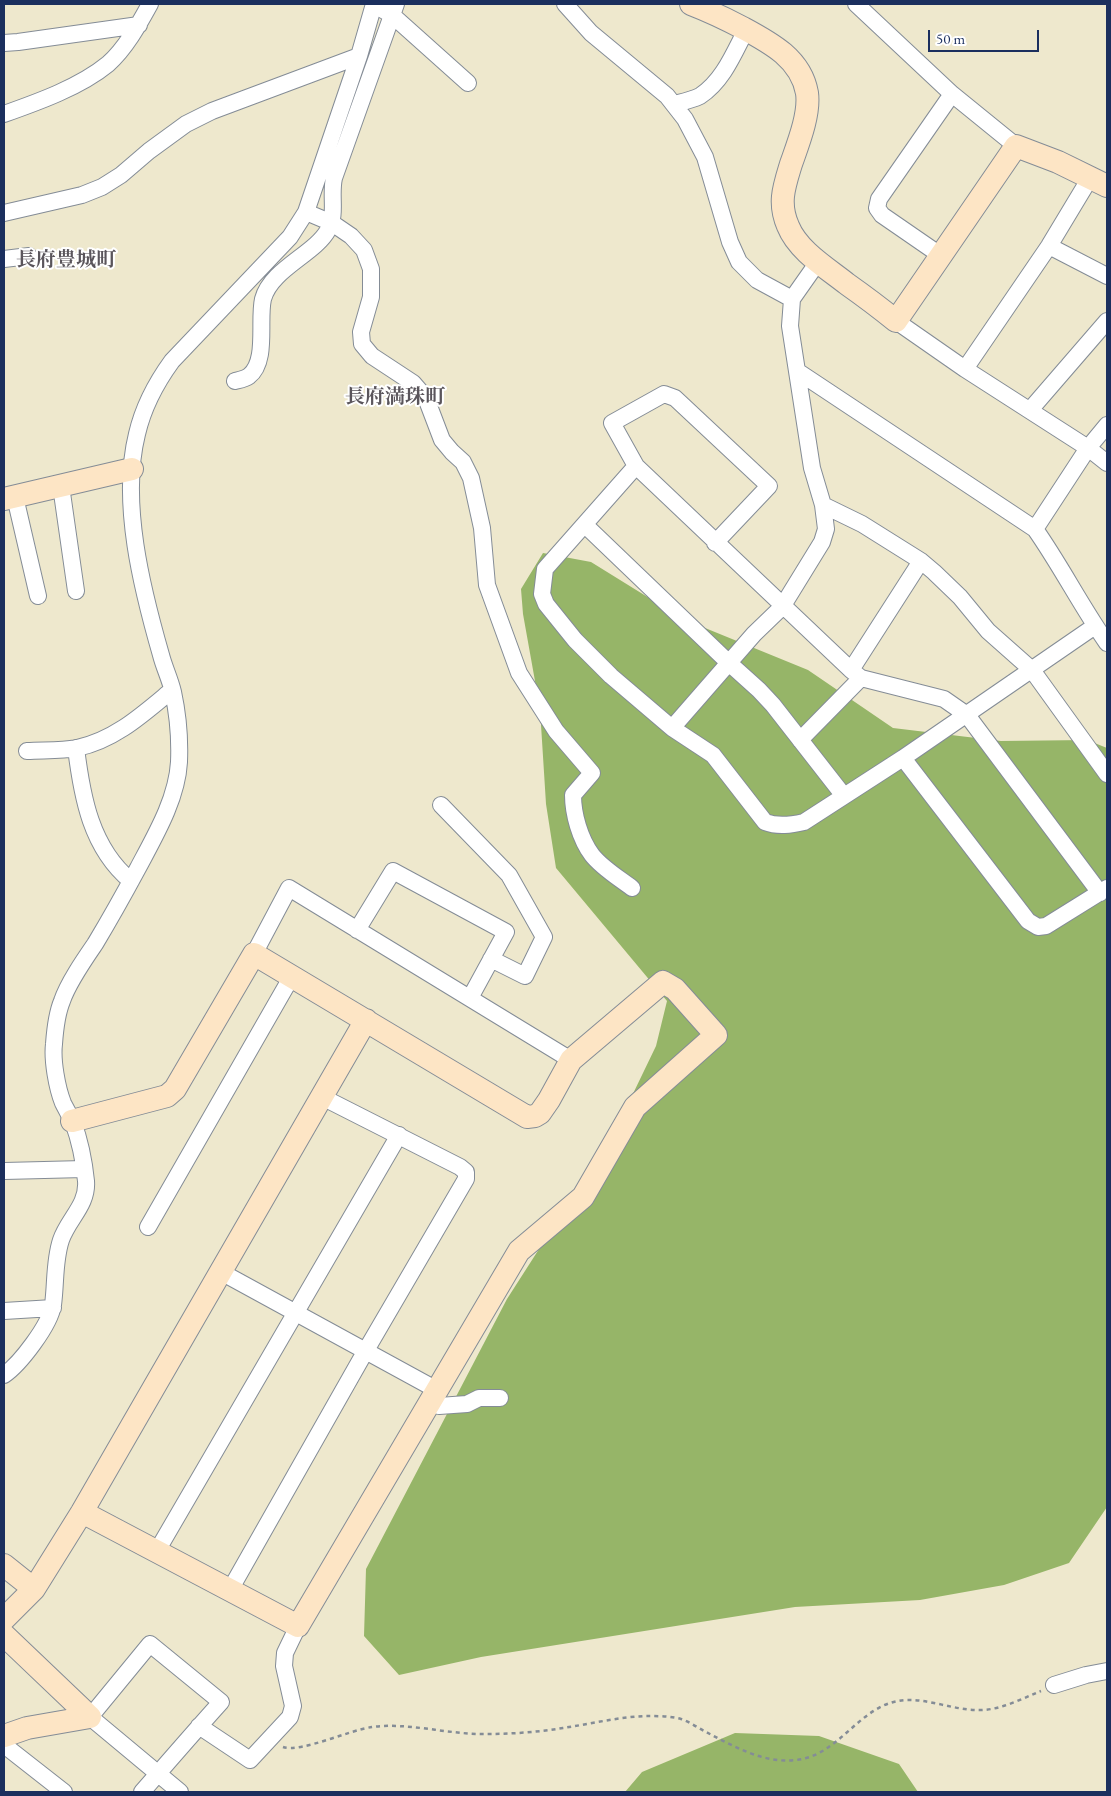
<!DOCTYPE html>
<meta charset="utf-8">
<style>
body{margin:0}
#map{position:relative;width:1111px;height:1796px;overflow:hidden;background:#eee8cd;font-family:"EB Garamond",serif}
canvas{display:block}
.frame{position:absolute;inset:0;border:5px solid #1b2f5e;pointer-events:none}
.scale{position:absolute;left:928px;top:30px;width:111px;height:22px;box-sizing:border-box;border:2px solid #1b2f5e;border-top:0;padding-left:6px;font-size:15px;line-height:18px;white-space:nowrap;color:#1b2f5e;-webkit-text-stroke:4px #fff;paint-order:stroke}
</style>
<div id="map">
<canvas width="1111" height="1796"></canvas>
<div class="frame"></div>
<div class="scale">50 m</div>
</div>
<script>
const ctx = document.querySelector('canvas').getContext('2d');
ctx.lineJoin = 'round';
function paint(path, color) {
  ctx.fillStyle = color;
  ctx.fill(path, 'evenodd');
}
function trace(path, color, width, dash) {
  ctx.strokeStyle = color;
  ctx.lineWidth = width;
  ctx.lineCap = dash ? 'butt' : 'round';
  ctx.setLineDash(dash || []);
  ctx.stroke(path);
}
function drawText(font, color, halo, rows, align = 'center') {
  ctx.font = font + ' "EB Garamond","Noto Serif JP",serif';
  ctx.lineWidth = 4;
  ctx.setLineDash([]);
  ctx.textBaseline = 'middle';
  ctx.strokeStyle = halo;
  ctx.fillStyle = color;
  for (const [text, x, y, turn = 0] of rows) {
    ctx.save();
    ctx.translate(x, y);
    ctx.rotate((+turn || 0) * Math.PI / 180);
    ctx.textAlign = isNaN(turn) ? turn : align;
    if (halo) ctx.strokeText(text, 0, 0);
    ctx.fillText(text, 0, 0);
    ctx.restore();
  }
}
const forest = new Path2D(`
 M543 553 591 562 683 619 808 670 893 728 1001 741 1087 740 1107 748V1507L1069 1563 1004 1585 920 1600 795 1607 481 1657 399 1675 364 1636 366 1569 507 1299 616 1129 656 1046 667 1001 556 868 546 804 540 709 523 614 521 589Z
 M735 1733 819 1736 899 1764 918 1792H625L642 1772Z`);
const path = new Path2D(`
 M283 1747C300 1753 350 1730 372 1727 408 1722 450 1735 487 1734 512 1734 538 1732 563 1728 590 1724 618 1717 646 1716 657 1716 670 1716 681 1719 690 1722 698 1728 706 1732 733 1746 764 1764 796 1760 838 1756 858 1708 898 1701 922 1696 952 1710 977 1710 999 1711 1021 1699 1041 1691`);
const street = new Path2D(`
 M565 4 591 33 667 96 685 119 705 157 730 242 739 262 757 280 792 299
 M856 4 952 94 1016 146
 M383 10 392 15 468 83
 M4 43 18 42 139 25
 M674 104C682 102 692 100 700 96 723 81 734 53 746 30
 M4 114C38 102 80 87 108 64 126 48 139 24 150 4
 M306 212 332 223 351 236 364 250 371 269V297L361 332 362 344 372 356 413 383 426 398 442 440 452 452 463 462 471 478 482 528 487 585 519 673 556 731 592 773 573 795C573 814 580 839 592 855 602 868 619 878 632 888
 M4 213 82 195 102 187 121 175 149 151 186 124 212 111 359 56
 M1049 246 1107 276
 M940 255 882 215 877 208 879 199 952 94
 M4 259 29 256
 M896 321 965 369 1088 448 1107 463
 M965 369 1049 246 1090 178
 M797 371 1035 529C1061 566 1081 606 1107 643
 M235 381C239 380 245 379 249 376 268 361 258 321 263 299 271 269 315 254 328 230 337 214 330 196 334 178L396 4
 M1030 410 1107 321
 M636 466 545 569 542 594 546 604 575 640 611 676 672 728 713 755 765 822C778 827 791 825 804 822L903 758 1095 626
 M61 486 76 591
 M15 497 38 596
 M823 505 862 524 921 561 934 572 960 597 988 631 1032 670 1107 774
 M585 525 729 663 759 690 773 705 844 796
 M1035 529 1088 448 1107 425
 M715 543 769 486 675 398 664 394 612 423 636 466 851 670 861 678 944 699 967 715 1100 893
 M851 670 921 561
 M672 728 754 634 782 607 822 542 826 529 823 505 812 468 790 326 792 299 818 262
 M800 740 861 678
 M76 748C82 797 91 848 131 881
 M27 751C43 750 61 751 77 748 115 740 143 714 172 690
 M903 758 1028 921 1038 927 1046 926 1107 888
 M441 805 509 875 544 937 525 976 491 959
 M357 930 393 871 506 932 470 998
 M254 954 289 888 571 1060
 M4 1171 84 1169
 M148 1227 292 976
 M221 1272 437 1390
 M4 1311 53 1308
 M4 1375C20 1364 50 1325 53 1305 56 1283 54 1261 61 1240 68 1219 88 1205 86 1181 84 1161 80 1141 73 1122 70 1116 66 1109 63 1103 57 1088 52 1060 54 1044 55 1030 57 1013 62 1001 68 983 84 960 95 944 110 919 124 894 138 868 155 836 177 799 179 762 180 738 178 715 173 692 170 679 164 667 161 655 142 589 120 502 137 434 143 408 156 383 172 361L290 237 306 212 359 56 374 4
 M429 1403 439 1406 467 1404 479 1398H500
 M157 1551 399 1135
 M230 1590 365 1352 466 1179V1172L460 1167 322 1097
 M1054 1685 1086 1675 1107 1671
 M199 1726 250 1760 290 1717 293 1706 284 1666 285 1653 298 1626
 M4 1745 64 1792
 M142 1792C168 1762 194 1732 221 1702L150 1644 90 1717 180 1792`);
const secondary = new Path2D(`
 M691 4C709 11 726 19 743 28 771 43 801 59 807 93 810 114 798 144 791 164 784 187 778 203 788 226 798 251 827 268 847 284 864 296 880 308 896 321L1016 146 1058 162 1107 186
 M4 499 132 469
 M72 1121 167 1096 175 1089 254 954 527 1117 535 1116 540 1113 549 1100 571 1060 663 982 675 989 716 1035 635 1107 583 1197 519 1251 298 1626 82 1512
 M4 1565 34 1589
 M4 1619 34 1589 82 1512 366 1020
 M4 1635 90 1717
 M4 1736 27 1728 90 1717`);
const quarterNames = [
 ["長府豊城町",66,261],
 ["長府満珠町",395,398]
];
paint(forest, '#96b568');
trace(street, '#848c96', 18);
trace(secondary, '#848c96', 24);
trace(path, '#848c96', 2.5, [4, 4]);
trace(street, '#fff', 16);
trace(secondary, '#fde5c5', 22);
drawText('bold 20px', '#5a555b', '#fff', quarterNames);
</script>
